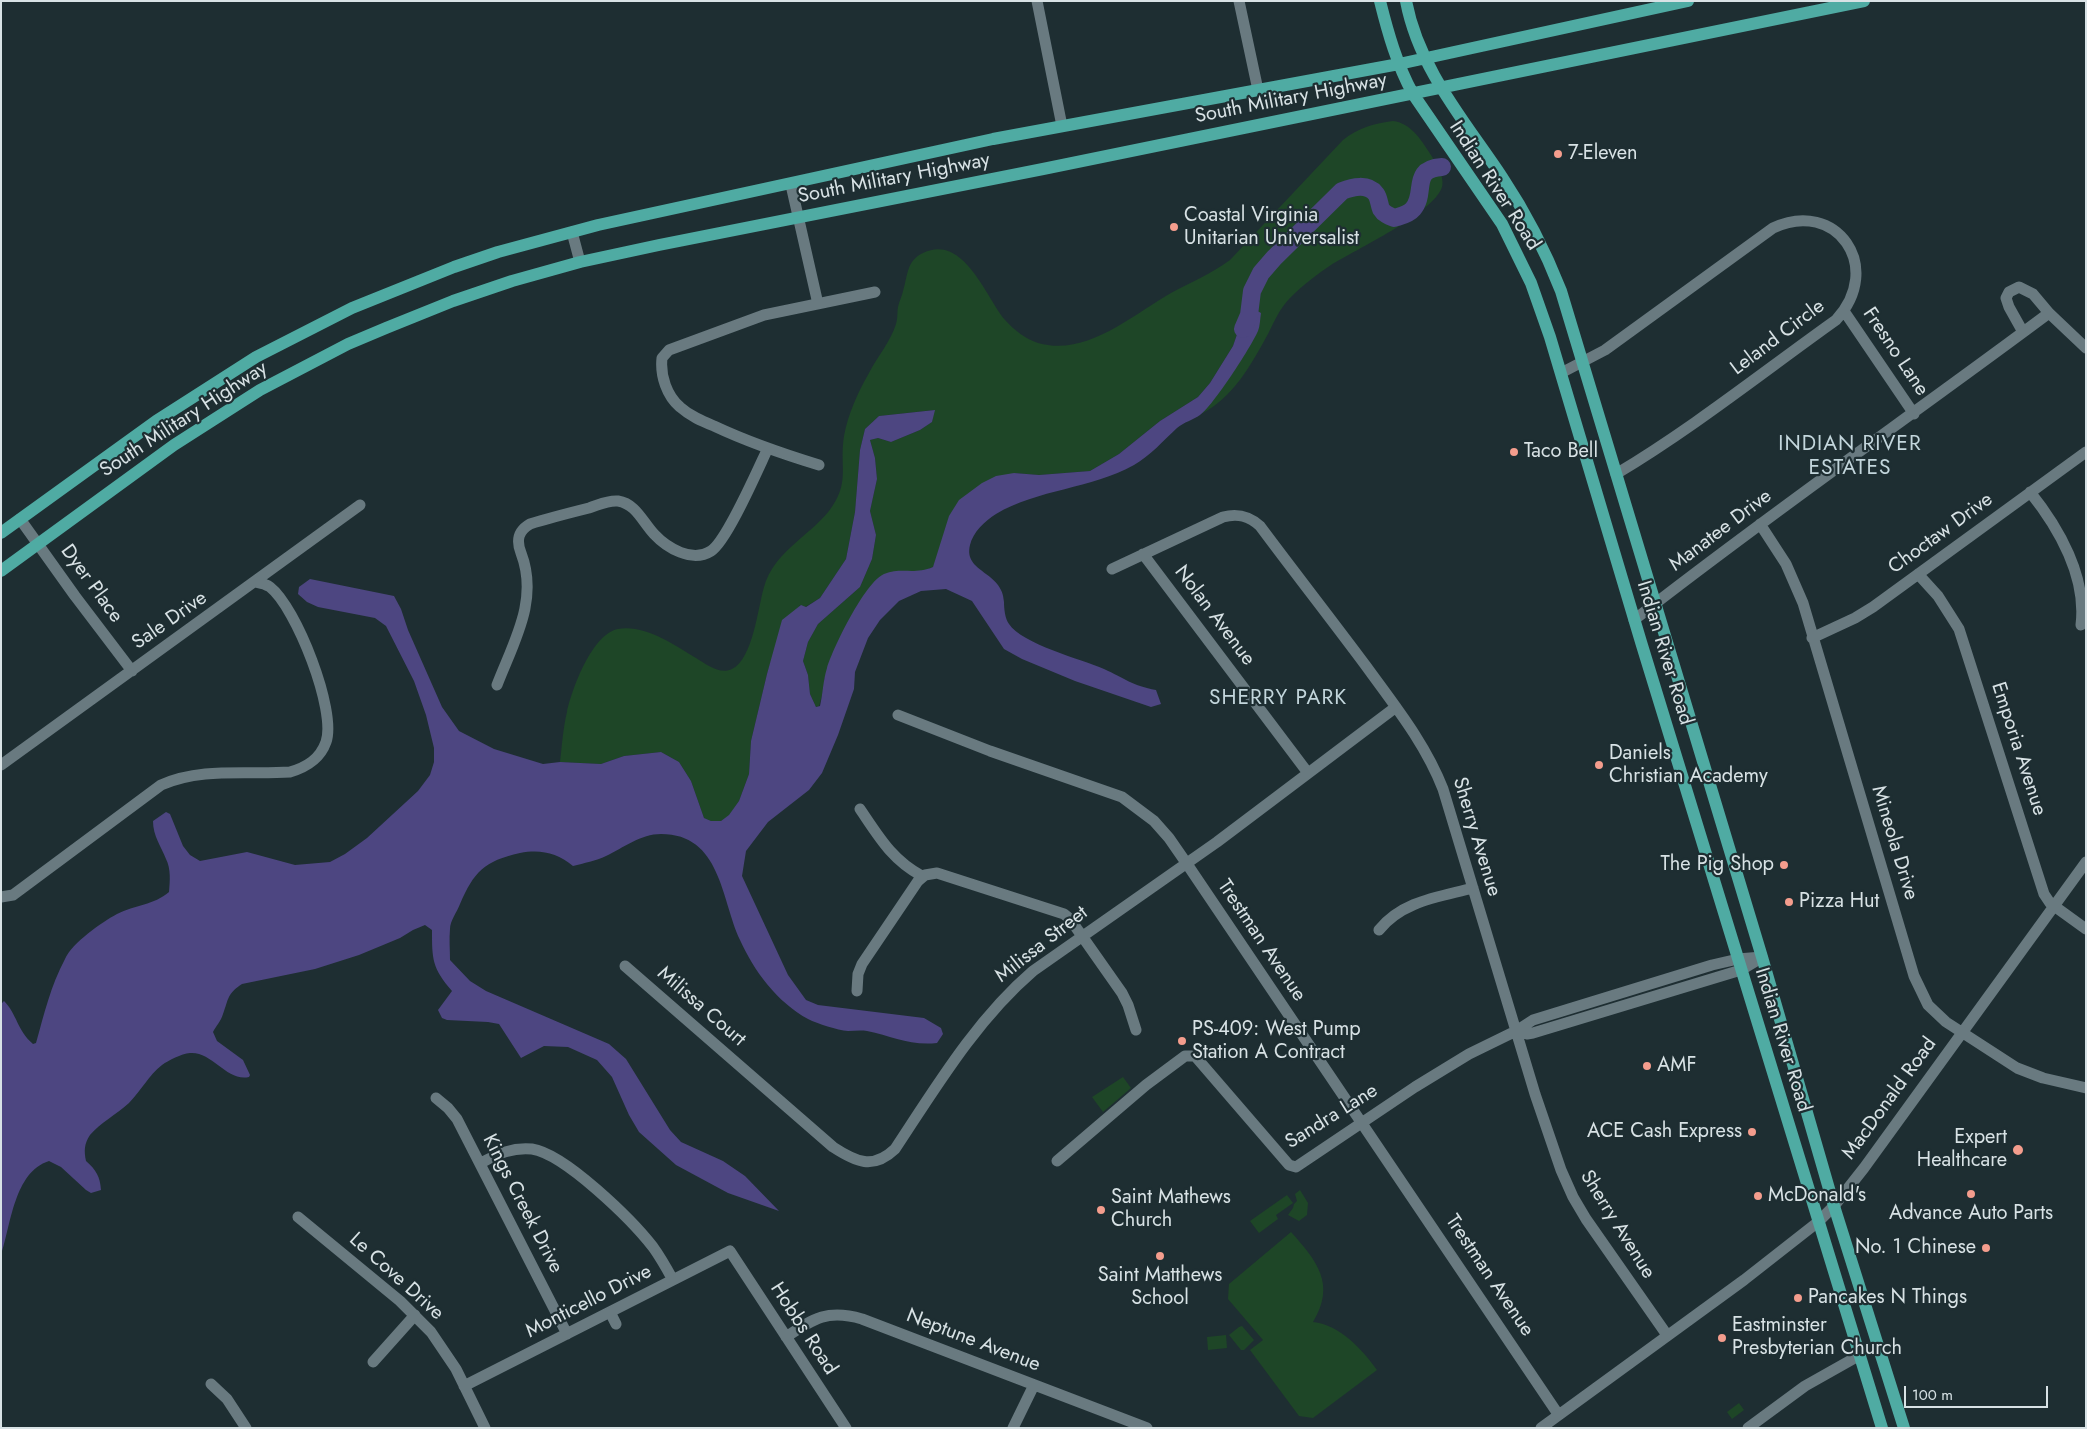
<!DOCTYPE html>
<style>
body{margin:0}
#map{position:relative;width:2087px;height:1429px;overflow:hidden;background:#1e2e32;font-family:Jost,sans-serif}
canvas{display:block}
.frame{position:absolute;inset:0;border:2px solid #d8e2e5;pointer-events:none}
.scale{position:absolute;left:1904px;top:1386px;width:144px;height:22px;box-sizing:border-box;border:2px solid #d8e2e5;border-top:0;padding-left:6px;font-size:15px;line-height:18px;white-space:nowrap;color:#d8e2e5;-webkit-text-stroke:4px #1e2e32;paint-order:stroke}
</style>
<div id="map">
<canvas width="2087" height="1429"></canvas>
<div class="frame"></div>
<div class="scale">100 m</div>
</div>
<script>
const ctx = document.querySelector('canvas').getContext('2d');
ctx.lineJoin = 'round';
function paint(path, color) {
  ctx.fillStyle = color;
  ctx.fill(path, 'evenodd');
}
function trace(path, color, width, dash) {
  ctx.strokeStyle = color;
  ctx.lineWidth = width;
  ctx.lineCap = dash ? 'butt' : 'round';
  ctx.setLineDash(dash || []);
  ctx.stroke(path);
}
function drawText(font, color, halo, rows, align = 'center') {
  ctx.font = font + ' Jost,sans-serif';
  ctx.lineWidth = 4.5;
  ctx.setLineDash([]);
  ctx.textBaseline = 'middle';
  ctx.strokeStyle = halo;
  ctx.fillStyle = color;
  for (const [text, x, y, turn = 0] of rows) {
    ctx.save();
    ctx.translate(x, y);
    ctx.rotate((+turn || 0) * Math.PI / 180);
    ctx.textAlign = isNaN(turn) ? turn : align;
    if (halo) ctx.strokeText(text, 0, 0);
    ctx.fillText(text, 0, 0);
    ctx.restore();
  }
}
const green = new Path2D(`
 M1393 121C1410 123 1420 138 1429 152 1435 161 1445 176 1442 187 1434 213 1355 250 1331 265 1316 275 1303 285 1290 298 1280 308 1274 322 1268 334 1251 365 1233 398 1201 414L1225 383 1245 311 1233 346 1210 383 1198 397 1160 421 1119 454 1090 471 1039 475 1014 473 933 567 920 572 902 571 824 679V688L819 706 816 707 810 694 808 675 803 661 808 642 818 624 860 587 872 559 876 535 870 511 877 479 875 458 870 440 878 438 891 442 920 430 932 422 934 410 879 416 865 429 860 450 855 512 846 559 820 598 805 607 800 605 770 664 767 674 751 741 749 774 739 801 729 816 721 821H711L704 818 691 781 679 762 661 752 624 756 601 764 560 762C562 746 563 728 567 712 572 689 592 634 618 629 644 624 675 645 696 658 706 664 720 675 732 669 753 659 758 607 764 587 774 552 808 537 829 511 851 482 839 467 844 436 848 414 858 392 869 373 877 357 891 341 896 324 898 318 897 312 898 307 899 302 902 296 903 291 908 276 906 261 923 253 964 233 986 298 1006 321 1014 330 1026 339 1038 343 1087 357 1132 315 1171 293 1191 282 1211 274 1230 260L1343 140C1358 128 1375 123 1393 121Z
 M1123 1077 1131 1088 1103 1112 1092 1097Z
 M1300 1190 1308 1203 1307 1215 1299 1221 1288 1215 1293 1208 1294 1204 1297 1201 1295 1194Z
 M1287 1195 1293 1203 1276 1215 1278 1219 1259 1233 1250 1221Z
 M1291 1232C1317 1261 1336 1284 1313 1322 1340 1325 1362 1349 1377 1370L1313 1418 1299 1416 1250 1350 1263 1340 1228 1299 1229 1284Z
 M1242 1326 1254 1340 1244 1350H1241L1229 1335 1239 1327Z
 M1226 1335 1227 1348 1208 1350 1207 1337Z
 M1739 1403 1744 1410 1732 1419 1727 1412Z`);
const water = new Path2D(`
 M1250 307 1261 313C1260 319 1260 326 1258 331 1251 347 1213 406 1200 415 1193 420 1184 422 1177 428 1164 440 1150 456 1134 465 1091 489 1038 489 996 514 985 521 973 532 970 545 963 573 1003 571 1004 602 1004 608 1005 619 1009 624 1022 644 1081 659 1104 669 1124 678 1133 686 1156 690L1161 704 1151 707 1075 681 1022 659 1004 649 972 601 946 589 921 591 899 601 880 620 868 638 855 672 854 689 838 735 822 773 809 790 768 822 746 851 742 876 788 975 806 1000 818 1005 924 1018 941 1028 943 1034 937 1043C910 1046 892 1036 867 1031 860 1030 854 1031 848 1031 837 1030 818 1024 808 1019 777 1002 754 971 740 940 721 899 721 834 661 834 641 834 623 848 606 856 596 861 584 863 573 866 557 853 541 849 520 853 484 861 474 872 460 904 457 912 450 921 450 929 449 939 450 950 450 960L470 981 486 991 609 1044 626 1059 670 1130 681 1142 723 1161 745 1176 779 1211 728 1193 676 1165 639 1132 629 1115 612 1077 597 1060 568 1047 544 1046 521 1058 499 1024 488 1022 447 1020 442 1018 438 1010 452 991C432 968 432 959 432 930L425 925 413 930 400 938 359 955 315 969 242 984C227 994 229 998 223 1014 221 1021 216 1026 213 1032L217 1041 243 1060 250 1075 249 1077C227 1082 212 1051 190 1053 181 1054 169 1060 162 1065 149 1075 140 1092 129 1103 117 1114 100 1123 90 1135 84 1144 84 1151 86 1161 96 1170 100 1176 101 1190L91 1193 86 1190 61 1167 49 1161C14 1172 11 1225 1 1255V1004L4 1001C17 1014 17 1030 33 1044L36 1043C44 1014 51 985 65 959 72 943 102 922 117 914 135 905 154 905 169 892 170 881 171 869 166 859 161 846 153 836 153 821L166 812 170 814 183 846 190 855 200 861 247 852 295 865 330 862 345 854 367 838 418 791 430 775 434 762V748L426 715 414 681 386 626 375 618 318 607 307 602 298 594 299 587 310 579 394 596 401 609 408 630 442 707 459 731 494 749 543 764 560 762 601 764 624 756 661 752 679 762 691 781 704 818 711 821H721L729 815 739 801 749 774 751 741 767 674 782 620 801 605 806 607 820 598 846 559 855 512 860 450 865 429 879 416 935 410 932 422 920 430 891 442 878 438 870 440 875 458 877 479 870 511 876 535 872 559 860 587 818 624 808 642 803 661 808 675 810 694 816 707 820 706C823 693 823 681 827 668 833 648 865 582 884 574 902 567 914 575 933 567L949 516 959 500 982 483 996 476 1014 473 1039 475 1090 471 1119 454 1160 421 1198 397 1210 383 1233 346 1245 311Z`);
const river = new Path2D(`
 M1243 329 1249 315 1252 291 1261 273 1274 258 1342 191C1352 187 1368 183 1376 194 1379 198 1379 204 1381 209 1384 214 1389 216 1394 218 1400 216 1408 215 1413 209 1427 193 1410 169 1442 167`);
const minor = new Path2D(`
 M1037 1 1062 126
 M1239 1 1258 90
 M791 185 818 304
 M572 232 580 262
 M1844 311 1914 414
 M2023 332 2009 307 2006 298 2009 292 2019 287 2033 294 2049 313 2086 348
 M1561 373 1605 350 1773 228C1836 198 1885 267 1836 320 1763 372 1693 428 1616 474
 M819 465C783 454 748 442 714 426 702 421 690 416 680 407 667 396 660 376 662 358L669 350 764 315 875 292
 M2030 492C2059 528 2087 577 2081 625
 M20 519 75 596 132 671
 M1760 524 1786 564 1803 603 1914 976 1928 1005 1946 1022 2017 1068 2043 1078 2086 1088
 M1143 554 1308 773
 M1112 569 1223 517C1238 513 1249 516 1260 526 1295 573 1331 619 1366 666 1395 706 1425 743 1443 789L1535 1094 1561 1170 1573 1197 1586 1219 1667 1335
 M1918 574 1938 596 1959 629 2044 894 2050 903 2086 929
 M1634 620C1769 514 1911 416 2049 313
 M1812 638 1855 618 1873 607 2086 452
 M497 685C514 641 539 600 521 553 516 540 518 531 530 524 549 518 569 513 589 508 599 505 607 500 618 501 636 504 642 521 654 534 667 548 692 563 711 551 727 541 758 469 768 448
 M898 715 990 751 1122 797 1154 821 1169 838 1187 864 1558 1414
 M1 765 360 505
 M860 809C879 837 892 860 922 876
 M1 897 13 895 161 785C202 767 246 775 290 772 307 767 320 759 326 742 337 711 296 607 270 587 266 584 261 583 256 582
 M1379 930C1402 901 1439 897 1473 888
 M625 966 833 1147C856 1162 873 1170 895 1149 936 1087 976 1020 1033 971L1217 842 1396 707
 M857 991 858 974 862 964 918 881 925 875 937 873 1064 914 1070 919 1122 993 1128 1005 1136 1030
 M1516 1031 1527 1034 1533 1033 1741 970 1761 958
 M436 1098 448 1108 457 1119 567 1334
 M1057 1161 1146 1085 1185 1056H1195L1289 1165 1296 1167 1415 1087 1469 1054 1516 1031 1533 1020 1712 965 1738 959 1762 957
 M481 1163C497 1154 513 1147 532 1149 565 1154 632 1220 653 1247 661 1258 667 1269 673 1280
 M298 1217 400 1301 431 1332 456 1369 485 1428
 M610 1312 616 1324
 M786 1337C814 1318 828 1309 862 1319L1147 1428
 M373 1362 415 1315
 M211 1384 227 1399 246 1428
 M464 1386 730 1251 846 1428
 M1013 1428 1034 1385
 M1541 1428 1744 1280 1818 1222 1834 1206 1864 1168 2086 862
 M1748 1428 1805 1386 1860 1355`);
const major = new Path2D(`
 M1380 1C1388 33 1397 65 1413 94L1502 224 1531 283 1550 337 1641 642 1882 1428
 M1406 1C1419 69 1464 120 1502 177 1526 213 1545 250 1561 291L1762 957 1834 1206 1904 1428
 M1 533 156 421 256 357 352 308 454 267 498 252 598 225 993 139 1399 64 1688 1
 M1 571 174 445 260 390 348 344 386 328 453 301 512 281 580 262 659 245 1043 169 1864 1`);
const markers = [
 [1558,154,5,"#f49d8d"],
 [1174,227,5,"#f49d8d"],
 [1514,452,5,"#f49d8d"],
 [1599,765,5,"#f49d8d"],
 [1784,865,5,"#f49d8d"],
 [1789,902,5,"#f49d8d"],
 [1182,1041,5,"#f49d8d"],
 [1647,1066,5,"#f49d8d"],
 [1752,1132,5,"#f49d8d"],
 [2018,1150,6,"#f49d8d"],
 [1971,1194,5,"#f49d8d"],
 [1758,1196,5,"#f49d8d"],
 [1101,1210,5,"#f49d8d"],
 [1986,1248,5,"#f49d8d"],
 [1160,1256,5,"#f49d8d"],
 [1798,1298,5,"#f49d8d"],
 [1722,1338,5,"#f49d8d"]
];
const streetNames = [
 ["South Military Highway",1291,99,-11],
 ["South Military Highway",894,179,-11],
 ["Indian River Road",1494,186,57],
 ["Leland Circle",1778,338,-37],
 ["Fresno Lane",1895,352,56],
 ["South Military Highway",184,420,-33],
 ["Manatee Drive",1721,531,-37],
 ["Choctaw Drive",1941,534,-36],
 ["Dyer Place",91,584,54],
 ["Nolan Avenue",1214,616,53],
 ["Sale Drive",170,621,-35],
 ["Indian River Road",1664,653,73],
 ["Emporia Avenue",2018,749,72],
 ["Sherry Avenue",1476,837,73],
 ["Mineola Drive",1894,843,73],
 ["Trestman Avenue",1261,941,56],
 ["Milissa Street",1042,945,-38],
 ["Milissa Court",701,1007,41],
 ["Indian River Road",1782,1040,73],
 ["MacDonald Road",1890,1099,-54],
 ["Sandra Lane",1332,1117,-32],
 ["Kings Creek Drive",522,1204,63],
 ["Sherry Avenue",1617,1225,58],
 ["Trestman Avenue",1489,1276,56],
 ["Le Cove Drive",396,1277,42],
 ["Monticello Drive",589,1302,-27],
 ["Hobbs Road",803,1329,57],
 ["Neptune Avenue",973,1341,21]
];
const poiNames = [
 ["7-Eleven",1568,154],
 ["Coastal Virginia",1184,216],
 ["Unitarian Universalist",1184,239],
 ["Taco Bell",1524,452],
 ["Daniels",1609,754],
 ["Christian Academy",1609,777],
 ["The Pig Shop",1774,865,"right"],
 ["Pizza Hut",1799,902],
 ["PS-409: West Pump",1192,1030],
 ["Station A Contract",1192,1053],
 ["AMF",1657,1066],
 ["ACE Cash Express",1742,1132,"right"],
 ["Expert",2007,1138,"right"],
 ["Healthcare",2007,1161,"right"],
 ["McDonald's",1768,1196],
 ["Saint Mathews",1111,1198],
 ["Church",1111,1221],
 ["Advance Auto Parts",1971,1214,"center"],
 ["No. 1 Chinese",1976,1248,"right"],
 ["Saint Matthews",1160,1276,"center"],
 ["School",1160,1299,"center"],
 ["Pancakes N Things",1808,1298],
 ["Eastminster",1732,1326],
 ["Presbyterian Church",1732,1349]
];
const neighbourhoodNames = [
 ["INDIAN RIVER",1850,445],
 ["ESTATES",1850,469],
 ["SHERRY PARK",1278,699]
];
paint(green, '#1e4627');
paint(water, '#4d4681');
trace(river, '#4d4681', 18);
trace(minor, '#697a80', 11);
trace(major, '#4faba3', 12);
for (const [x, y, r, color] of markers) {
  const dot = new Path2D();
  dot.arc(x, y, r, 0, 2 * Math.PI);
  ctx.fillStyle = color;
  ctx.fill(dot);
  trace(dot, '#1e2e32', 2);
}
drawText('20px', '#d8e2e5', '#1e2e32', streetNames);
drawText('20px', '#d8e2e5', '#1e2e32', poiNames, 'left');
ctx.letterSpacing = '1px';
drawText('21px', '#c3d6dc', '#1e2e32', neighbourhoodNames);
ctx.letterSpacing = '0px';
</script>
